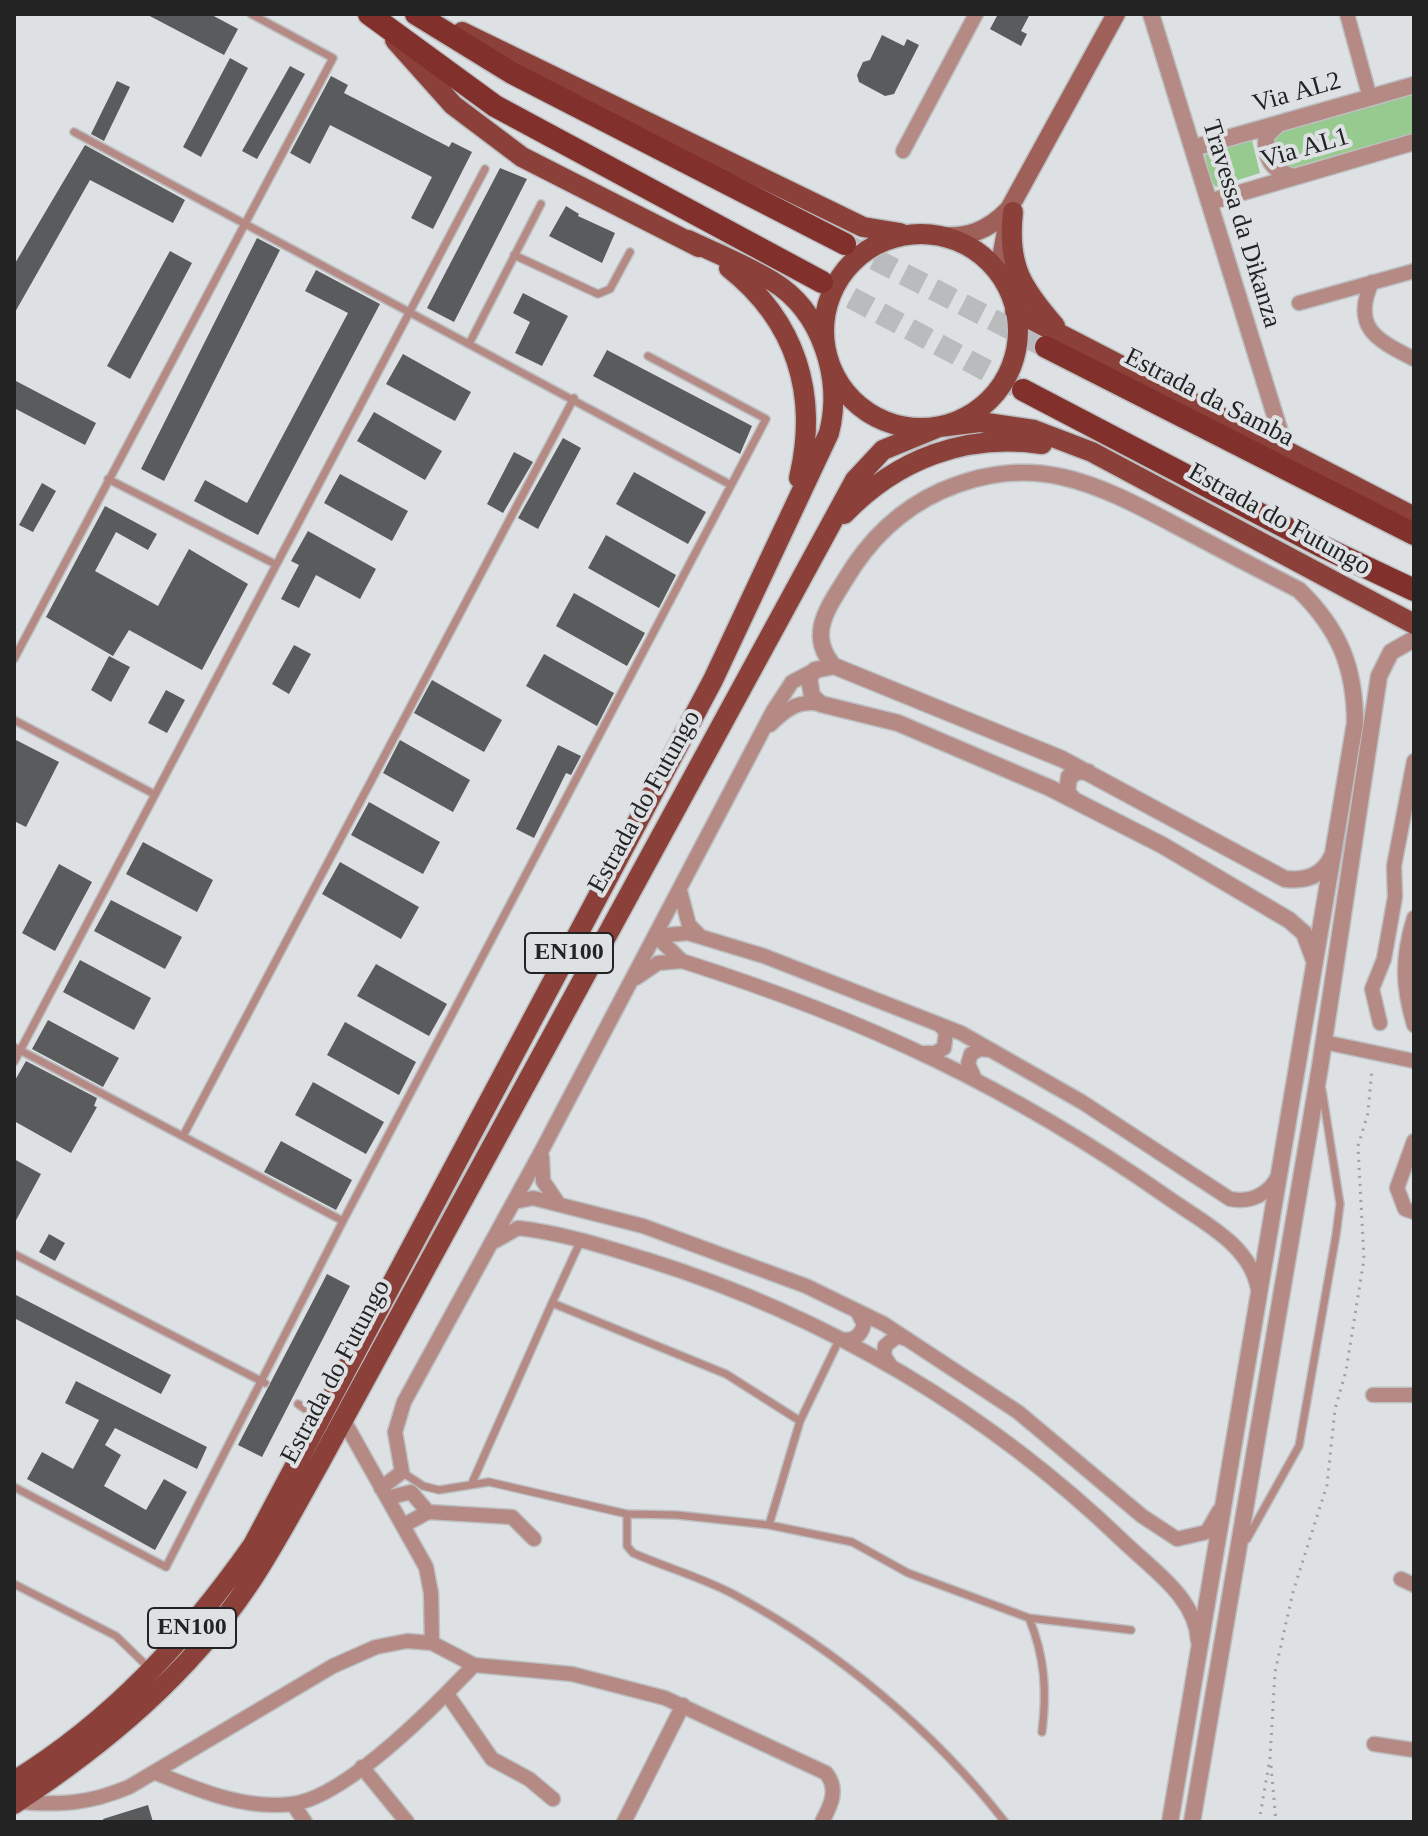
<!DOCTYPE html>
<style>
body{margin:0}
#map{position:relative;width:1428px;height:1836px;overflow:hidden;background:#dee1e3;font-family:"Times New Roman",serif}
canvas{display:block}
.frame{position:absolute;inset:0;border:16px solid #232324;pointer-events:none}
</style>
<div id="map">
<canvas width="1428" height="1836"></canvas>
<div class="frame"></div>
</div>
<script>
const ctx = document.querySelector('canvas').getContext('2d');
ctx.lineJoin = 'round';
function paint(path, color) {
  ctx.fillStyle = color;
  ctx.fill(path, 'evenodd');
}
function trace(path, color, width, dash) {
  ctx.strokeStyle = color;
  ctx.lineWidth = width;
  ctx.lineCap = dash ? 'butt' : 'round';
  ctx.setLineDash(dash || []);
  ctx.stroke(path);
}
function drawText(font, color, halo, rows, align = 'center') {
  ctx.font = font + ' "Times New Roman",serif';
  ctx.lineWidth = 8;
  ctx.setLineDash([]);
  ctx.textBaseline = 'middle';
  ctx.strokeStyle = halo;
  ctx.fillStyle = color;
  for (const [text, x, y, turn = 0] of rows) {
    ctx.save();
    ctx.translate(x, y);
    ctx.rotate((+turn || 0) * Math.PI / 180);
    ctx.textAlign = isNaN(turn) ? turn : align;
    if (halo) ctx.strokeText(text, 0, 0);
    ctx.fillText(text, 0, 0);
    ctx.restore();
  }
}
const green = new Path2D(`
 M1414 93V133L1288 169 1279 164 1272 142 1277 133Z
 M1247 140H1252L1260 173 1216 187 1211 182 1205 155Z`);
const building = new Path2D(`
 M146 14H210L238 29 224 55Z
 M998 14H1030L1021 31 1027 34 1021 46 990 29Z
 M882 35 904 46 907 39 919 45 894 94 885 96 859 82 857 75 863 62 870 60Z
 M230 58 248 68 201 157 183 147Z
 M290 66 305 74 257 159 242 151Z
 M331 76 348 85 344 93 449 147 452 142 472 152 433 229 411 218 432 177 330 125 310 164 290 153Z
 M117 81 130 87 104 141 91 134Z
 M85 145 185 200 173 223 90 180 14 314V265Z
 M500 168 527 179 454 322 427 308Z
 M566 206 579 214 578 216 615 233 602 263 549 236Z
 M257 238 280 250 164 481 141 469Z
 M170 251 192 263 130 379 107 366Z
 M316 270 380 304 258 535 194 501 205 480 247 503 348 313 305 291Z
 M523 293 568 316 542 366 515 353 530 322 513 313Z
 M607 350 752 426 740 454 593 376Z
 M403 354 471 392 455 421 386 384Z
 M14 380 96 423 85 445 14 408Z
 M374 412 442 451 425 480 357 441Z
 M563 438 581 448 538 529 518 518Z
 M514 452 533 462 503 513 487 504Z
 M634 472 706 512 688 544 616 504Z
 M340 474 408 511 392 541 324 503Z
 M42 483 56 491 33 532 19 525Z
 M105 506 157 534 148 550 116 532 95 571 158 606 189 549 248 584 202 670 129 630 113 656 46 617Z
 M308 531 376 569 360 599 316 575 299 608 281 599 299 565 291 561Z
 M606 535 676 575 659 608 588 568Z
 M574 593 645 633 627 666 556 626Z
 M294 645 311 654 289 694 272 684Z
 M544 654 614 693 597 726 526 686Z
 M109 656 130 667 111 702 91 690Z
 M432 680 502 720 484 752 414 713Z
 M166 690 185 700 167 733 148 723Z
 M14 739 59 762 26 827 14 821Z
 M400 740 470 780 453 812 383 773Z
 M558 745 581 756 571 775 566 773 534 838 516 829Z
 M369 802 440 842 423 874 351 835Z
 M143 842 213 880 197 912 126 874Z
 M340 862 419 907 401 939 322 894Z
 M59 864 92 882 55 951 22 933Z
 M111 900 182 937 165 969 94 931Z
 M80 960 151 998 134 1030 63 992Z
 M376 964 447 1004 429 1036 357 996Z
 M48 1020 119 1058 103 1087 32 1049Z
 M345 1022 416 1062 399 1095 327 1055Z
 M26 1061 97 1098 94 1106 97 1107 71 1153 14 1121V1082Z
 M313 1082 384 1122 366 1154 295 1115Z
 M281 1141 352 1180 336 1210 264 1172Z
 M14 1159 41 1174 14 1224Z
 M49 1234 65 1243 55 1261 39 1252Z
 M327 1274 350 1286 262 1457 238 1445Z
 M14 1294 171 1375 161 1394 14 1318Z
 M76 1381 207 1447 197 1469 115 1428 105 1445 121 1455 104 1486 146 1510 164 1479 187 1492 155 1550 27 1479 42 1452 73 1469 99 1420 65 1403Z
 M148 1805 153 1822H104L103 1819Z`);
const trunkTunnel = new Path2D(`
 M845 244 1046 347
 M822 282 1023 390`);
const path = new Path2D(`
 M1271 1766 1276 1822
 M1259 1822 1270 1758 1275 1672 1293 1592 1327 1485 1335 1409 1346 1371 1364 1259 1358 1146 1368 1113 1372 1068`);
const service = new Path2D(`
 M74 132 731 485
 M514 255 598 294 610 289 630 252
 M470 342 541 204
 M108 479 275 564
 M14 659 333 58 251 14
 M14 720 154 794
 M14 1047 343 1221
 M14 1062 485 169
 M183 1136 574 398
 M581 1240 552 1303 726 1374 800 1421 769 1525
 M14 1254 265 1383
 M298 1404 320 1419
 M800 1421 840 1338
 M402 1472 423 1486 439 1490 489 1482 627 1514 677 1515 769 1525 852 1542 908 1573 1029 1618 1131 1630
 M472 1483 552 1303
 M14 1487 166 1567 343 1221 766 419 648 356
 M627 1514V1546L633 1553C667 1568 701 1577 735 1595 837 1650 933 1730 1005 1822
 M1247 1539 1299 1446 1336 1235 1340 1204 1322 1090
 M14 1584 116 1636 148 1667
 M1029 1618C1045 1657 1047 1691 1042 1732`);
const minor = new Path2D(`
 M1347 14 1370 98
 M903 151 976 14
 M1372 282C1351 328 1377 340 1414 359
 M1299 303 1414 271
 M770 725C786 709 798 700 821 704
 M680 891 689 925 699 935
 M1414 918C1402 957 1402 985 1414 1025
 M656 936 688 933 764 956 961 1033 1082 1102 1230 1199C1251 1203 1270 1194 1279 1174
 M656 936 682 961
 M636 978 658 963 682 961C865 1019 1010 1087 1167 1197 1202 1222 1250 1244 1258 1289
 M1380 1023 1372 989 1384 959 1395 897 1394 866 1414 761
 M1324 1042 1414 1061
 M924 1053H935L944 1048 946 1032 940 1025
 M974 1077 968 1064 971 1054 980 1049 991 1050
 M1414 1141 1397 1188 1405 1209 1414 1212
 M542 1157 543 1181 558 1203
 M514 1202 533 1198 643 1226 806 1286 884 1324 1018 1412 1142 1516 1177 1539 1207 1532 1219 1511
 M495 1241 518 1228C563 1233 605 1247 648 1260 827 1316 989 1412 1124 1542 1153 1570 1196 1598 1198 1641
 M841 1339C853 1342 861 1336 864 1324L857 1311
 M890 1365 884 1356 885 1346 897 1336 907 1339
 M1373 1395H1414
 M343 1419 426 1567 431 1593 432 1643
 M381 1488 402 1472 395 1432 404 1402 542 1150 773 711 792 682 815 670
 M387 1498 411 1492 428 1512
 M404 1525 428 1512 512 1517 534 1539
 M1401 1579 1414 1585
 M447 1694 492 1759 529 1779 553 1799
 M1374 1744 1414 1750
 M362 1767 407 1822
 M156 1773C198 1790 245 1810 292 1804 346 1797 436 1705 474 1665
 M18 1802C62 1805 88 1804 129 1787L333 1666 376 1647 407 1641 432 1643 474 1665 572 1674 665 1698 826 1773C839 1789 831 1805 822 1822
 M293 1804 305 1822
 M624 1822 683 1705`);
const tertiary = new Path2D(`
 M1151 14 1285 448
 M1277 125 1266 136C1265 159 1272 170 1293 177
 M1193 148 1414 85
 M1209 202 1414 142
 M834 666C807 636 827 609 845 580 868 541 899 510 941 491 1032 451 1094 482 1175 525 1216 547 1258 569 1299 590 1339 629 1355 667 1355 723L1170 1822
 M1074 800 1067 792 1069 777 1078 771 1088 772
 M1314 960 1304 933 1289 920 1162 845 1050 788 898 723 821 704 812 696 809 678 815 670 834 666 1062 759 1285 879C1306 881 1323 876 1332 856
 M1192 1822 1320 1067 1379 676 1391 652 1414 639`);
const secondary = new Path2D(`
 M1007 226 1002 253 1011 296
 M937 236C967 238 987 232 1009 209L1116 14`);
const primary = new Path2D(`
 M462 32 863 227 900 233
 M395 40 453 105 522 157 699 247
 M1013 212C1007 265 1021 287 1055 326
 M824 331a97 97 0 1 1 194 0a97 97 0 1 1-194 0Z
 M729 268C796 321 819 394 799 478
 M1015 311 1414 517
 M844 514C897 459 965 433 1042 444
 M14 1781C113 1720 186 1640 253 1545L713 680 829 433C843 379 822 311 772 281 746 265 716 253 688 240
 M14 1804C105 1744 188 1675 249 1584 275 1545 297 1503 320 1462L855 480 883 450 939 427 980 422 1034 430 1092 452 1414 624`);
const trunk = new Path2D(`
 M369 14 495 106 822 282
 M416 14 512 73 845 244
 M1046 347 1414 534
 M1023 390 1321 546 1414 590`);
const shields = [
 [569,953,88],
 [192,1628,88]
];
const shieldNames = [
 ["EN100",569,953],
 ["EN100",192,1628]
];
const streetNames = [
 ["Via AL2",1297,93,-16],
 ["Via AL1",1305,149,-16],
 ["Travessa da Dikanza",1241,224,73],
 ["Estrada da Samba",1209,398,27],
 ["Estrada do Futungo",1279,520,29],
 ["Estrada do Futungo",645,802,-61],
 ["Estrada do Futungo",336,1372,-62]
];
paint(green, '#96ca8e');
paint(building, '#595b5d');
trace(trunkTunnel, '#b9bbbd', 22, [22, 11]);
trace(service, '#bcbfc1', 10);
trace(minor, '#bcbfc1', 17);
trace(tertiary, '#bcbfc1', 19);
trace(secondary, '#bcbfc1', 21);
trace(primary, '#bcbfc1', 23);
trace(trunk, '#bcbfc1', 25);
trace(path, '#9d9fa1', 3, [2, 6]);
trace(service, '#b68a84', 7);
trace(minor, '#b68a84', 14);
trace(tertiary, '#b68a84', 16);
trace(secondary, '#9e6058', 18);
trace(primary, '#8b4039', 20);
trace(trunk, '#82302b', 22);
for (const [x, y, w] of shields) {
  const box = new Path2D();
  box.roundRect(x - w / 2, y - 20, w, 40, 6);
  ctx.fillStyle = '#dee1e3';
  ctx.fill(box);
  trace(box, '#232324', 2);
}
drawText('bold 24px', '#232324', null, shieldNames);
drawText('26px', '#232324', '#dee1e3', streetNames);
</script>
